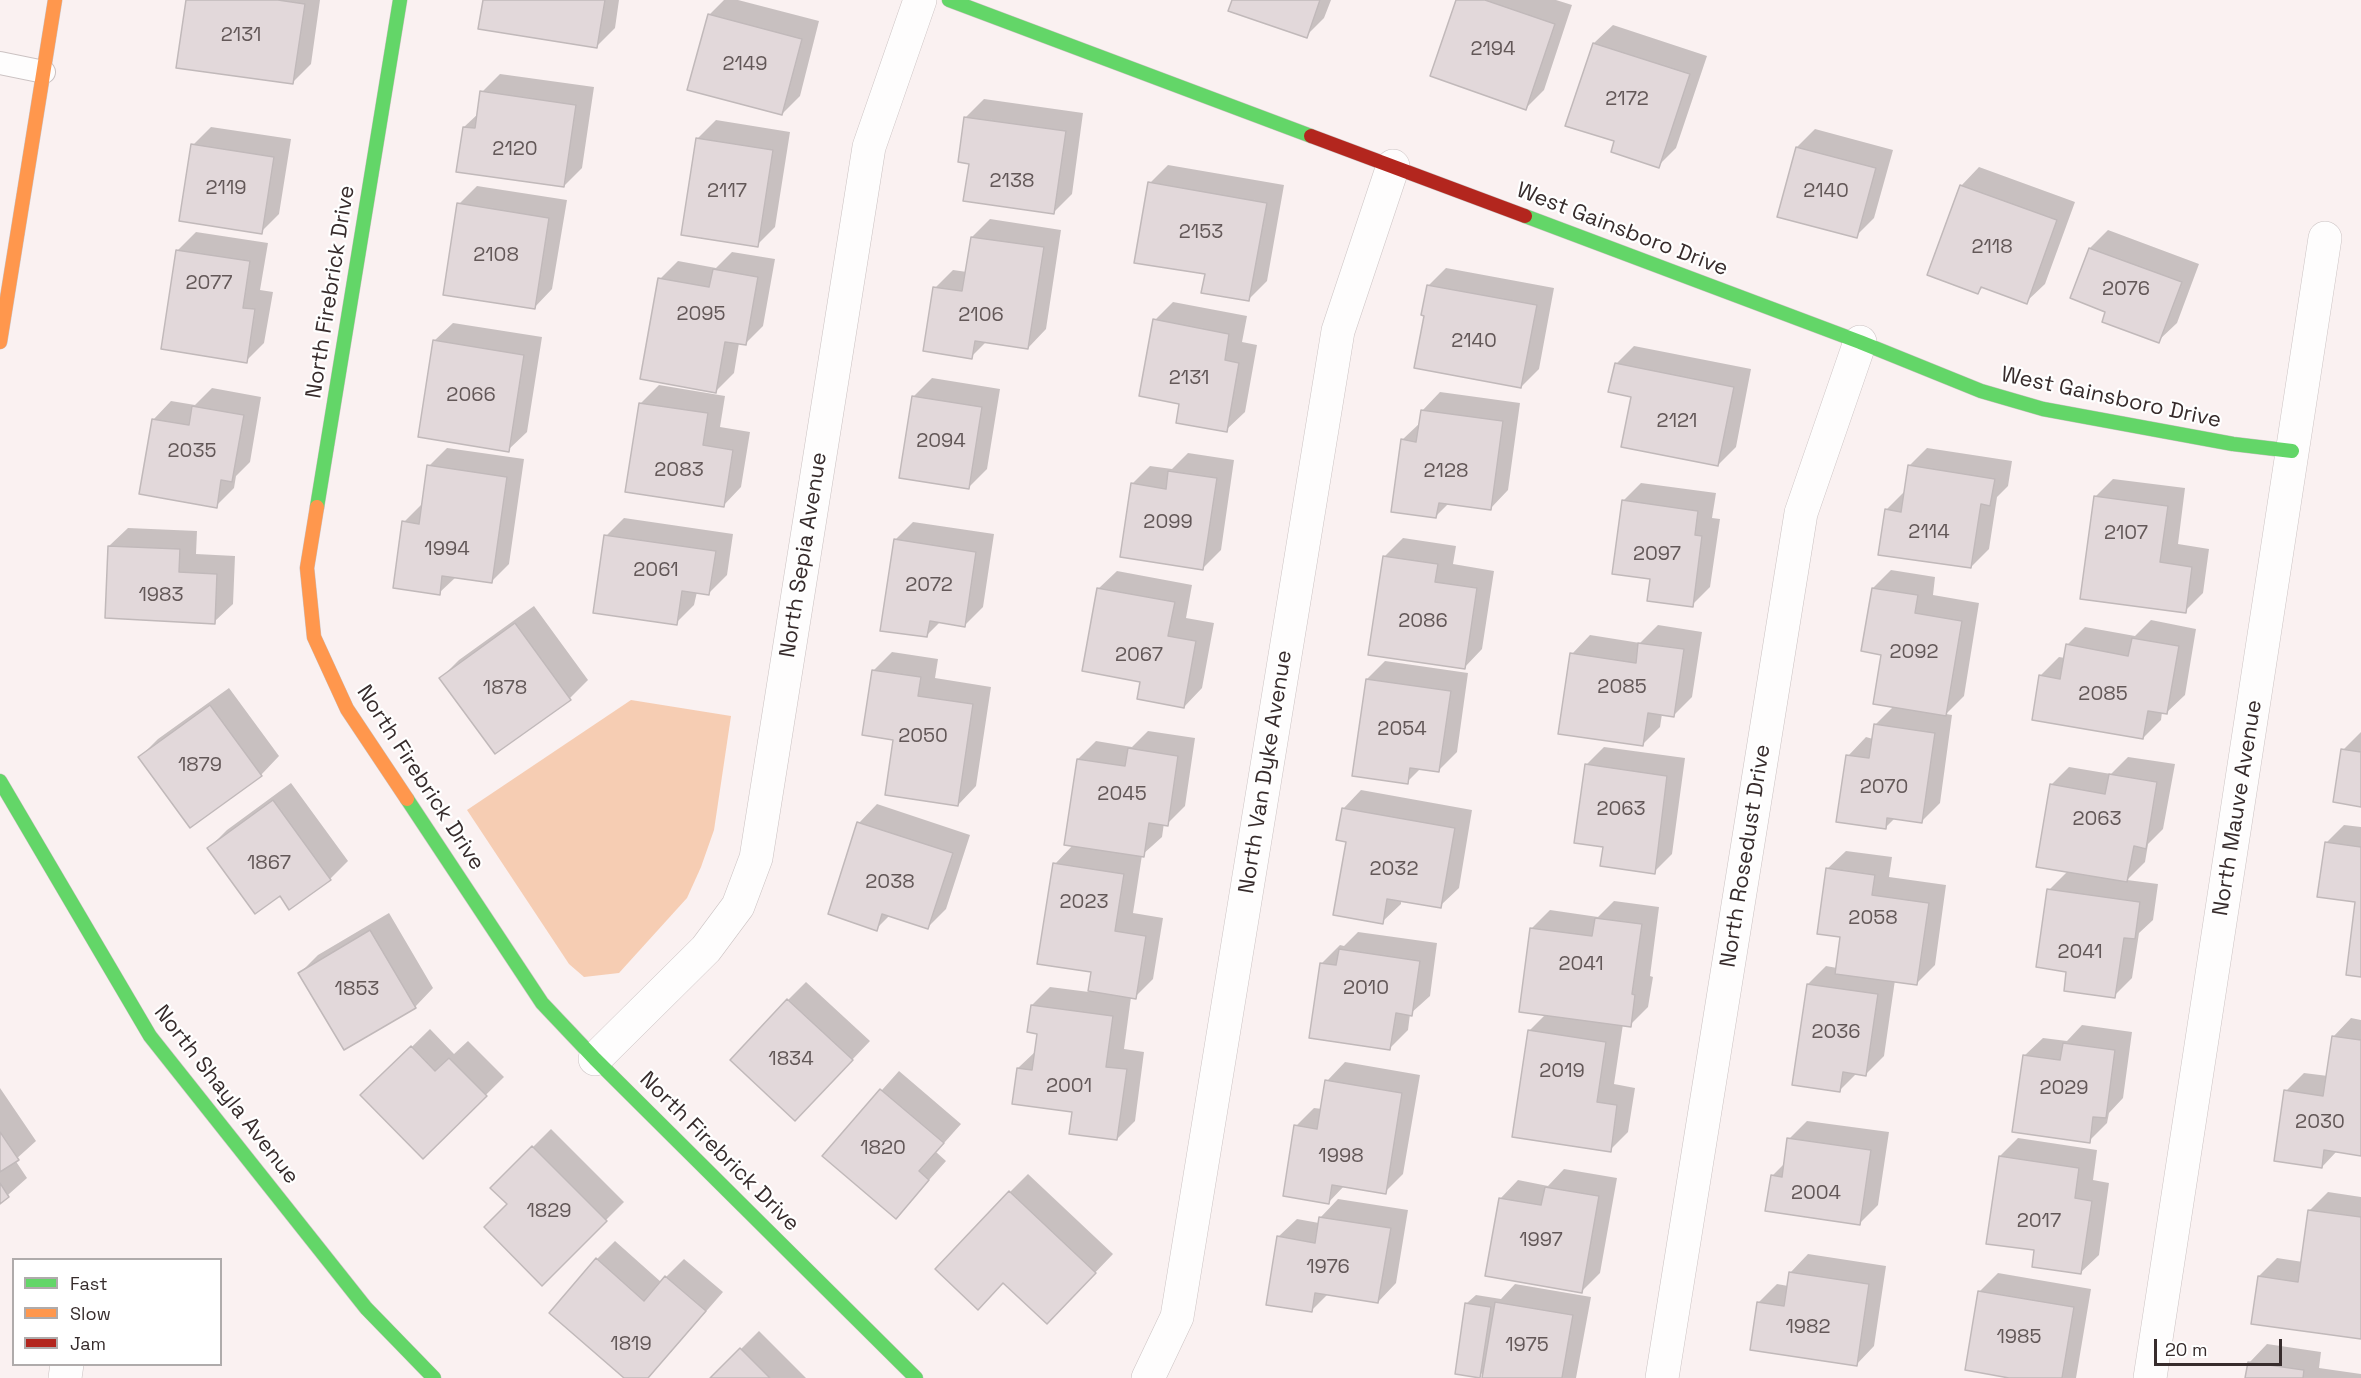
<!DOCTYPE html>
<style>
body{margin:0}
#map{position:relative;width:2361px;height:1378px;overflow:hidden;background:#faf1f1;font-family:"Space Grotesk",sans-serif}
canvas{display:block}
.legend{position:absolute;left:12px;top:1258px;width:210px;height:108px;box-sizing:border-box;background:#fff;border:2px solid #afabab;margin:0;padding:8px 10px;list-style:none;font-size:18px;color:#372c2c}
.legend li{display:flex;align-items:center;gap:12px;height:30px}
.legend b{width:30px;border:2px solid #afabab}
.scale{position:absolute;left:2154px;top:1339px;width:128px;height:27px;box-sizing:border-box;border:3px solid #372c2c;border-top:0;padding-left:8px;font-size:18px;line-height:21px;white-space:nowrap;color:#372c2c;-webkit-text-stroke:4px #fff;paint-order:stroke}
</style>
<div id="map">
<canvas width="2361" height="1378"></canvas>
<ul class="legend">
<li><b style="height:8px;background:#63d668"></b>Fast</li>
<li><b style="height:8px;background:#ff974d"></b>Slow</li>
<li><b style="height:8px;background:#b3261e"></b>Jam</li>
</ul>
<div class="scale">20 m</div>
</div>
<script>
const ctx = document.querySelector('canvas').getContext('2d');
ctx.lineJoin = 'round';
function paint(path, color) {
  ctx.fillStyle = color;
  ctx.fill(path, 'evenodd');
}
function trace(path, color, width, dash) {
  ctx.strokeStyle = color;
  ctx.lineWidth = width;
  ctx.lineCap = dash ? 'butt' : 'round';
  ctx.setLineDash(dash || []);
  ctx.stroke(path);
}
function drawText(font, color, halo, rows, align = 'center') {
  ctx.font = font + ' "Space Grotesk",sans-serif';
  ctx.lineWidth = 4.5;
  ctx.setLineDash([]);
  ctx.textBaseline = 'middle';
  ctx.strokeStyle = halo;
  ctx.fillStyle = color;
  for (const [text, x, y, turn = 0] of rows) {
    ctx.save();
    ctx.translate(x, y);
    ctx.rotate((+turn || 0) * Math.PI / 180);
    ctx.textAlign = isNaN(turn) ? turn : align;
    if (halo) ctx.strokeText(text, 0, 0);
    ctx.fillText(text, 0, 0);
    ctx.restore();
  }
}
const green = new Path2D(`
 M631 700 731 716 714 830 701 867 687 898 619 973 584 977 569 964 467 810Z`);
const shadow = new Path2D(`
 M188 0H320L311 64 293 82Z
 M484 0H619L615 28 597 46Z
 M724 0H738L819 21 800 96 782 114 709 15Z
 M1234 0H1331L1324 18 1306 36Z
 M1458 0H1556L1572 5 1544 90 1526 108Z
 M1613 25 1707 56 1676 148 1658 166 1616 141 1567 125 1594 43Z
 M500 74 594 87 582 168 564 186 464 127 479 113 482 92Z
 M984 99 1083 113 1072 194 1054 212 970 162 965 118Z
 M716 120 790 132 775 227 757 245 698 138Z
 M211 127 291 139 279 214 261 232 193 145Z
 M1815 129 1893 150 1874 218 1856 236 1797 147Z
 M1168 165 1284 185 1267 281 1249 299 1150 183Z
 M1979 167 2075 202 2045 284 2026 302 1983 287 1978 292 1961 186Z
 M477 186 567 200 552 289 534 308 459 204Z
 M990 219 1061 230 1046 329 1028 348 987 341 971 357 935 288 953 270 967 272 972 237Z
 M2108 230 2199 264 2177 323 2158 341 2107 311 2090 248Z
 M196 232 268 243 260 290 273 292 264 343 246 361 162 348 178 250Z
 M732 252 775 259 763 326 745 344 739 343 734 373 716 391 660 279 678 261 716 268Z
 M1446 268 1554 288 1539 369 1521 387 1426 314 1428 286Z
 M1173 302 1247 316 1242 342 1257 345 1245 412 1226 430 1181 403 1155 320Z
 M453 323 542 337 527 432 508 450 434 341Z
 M1634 346 1751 369 1736 447 1718 465 1633 395 1616 364Z
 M932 378 1000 389 987 469 969 487 914 396Z
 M659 385 725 396 720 427 750 432 741 487 723 506 641 403Z
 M212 388 261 397 250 462 236 476 234 488 216 506 153 420 171 401 195 405Z
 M1440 392 1520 403 1508 490 1490 509 1449 503 1436 516 1402 440 1421 422 1422 411Z
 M447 448 524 459 509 564 491 582 456 577 439 593 404 522 422 504 429 466Z
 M1927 448 2012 461 2008 486 1997 497 1989 549 1971 567 1886 510 1905 491 1909 466Z
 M1188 453 1234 460 1221 550 1203 568 1132 484 1150 466 1172 469Z
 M2113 479 2185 488 2178 544 2209 549 2203 593 2185 611 2095 497Z
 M1641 483 1716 493 1712 518 1720 519 1710 587 1692 605 1652 578 1623 501Z
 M624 518 733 534 727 575 709 593 697 592 694 605 676 623 606 536Z
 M913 522 994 534 983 607 965 625 941 621 926 636 895 540Z
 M128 528 197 531 196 554 235 556 233 604 214 622 109 546Z
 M1403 538 1456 546 1453 564 1494 571 1482 649 1464 668 1385 556Z
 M1891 570 1935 577 1933 595 1979 603 1964 696 1946 714 1952 715 1940 803 1922 821 1895 818 1885 828 1848 756 1866 737 1873 739 1875 725 1894 706 1883 653 1873 588Z
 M1117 571 1192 585 1186 618 1214 623 1202 688 1184 707 1142 681 1098 589Z
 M534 606 588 680 570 698 495 752 441 678 459 660Z
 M2151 620 2196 629 2185 695 2166 713 2162 712 2161 720 2143 738 2041 675 2059 657 2065 658 2067 645 2085 627 2135 636Z
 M1658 625 1702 632 1692 697 1674 715 1662 714 1660 727 1642 745 1572 654 1590 635 1640 643Z
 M892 652 938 659 935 678 991 687 976 786 958 805 895 738 874 670Z
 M1385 661 1468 673 1457 752 1438 771 1421 768 1407 782 1367 679Z
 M229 688 279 756 261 775 190 826 140 757 158 739Z
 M1148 731 1195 738 1185 806 1167 824 1164 823 1162 837 1142 855 1133 913 1163 918 1153 979 1135 997H1131L1124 1049 1144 1052 1135 1121 1117 1139 1074 1111 1018 1068 1036 1051 1039 1032 1032 1005 1050 987 1089 992 1092 971 1055 864 1073 845 1078 759 1096 741 1132 747Z
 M2361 732V805L2343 750Z
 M1604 747 1685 758 1672 854 1654 872 1604 846 1586 765Z
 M2128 757 2175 764 2163 829 2148 844 2145 862 2127 880 2158 884 2153 920 2139 933 2132 978 2114 996 2068 970 2049 890 2068 871 2051 785 2069 767 2111 774Z
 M291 783 348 861 330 879 280 894 209 848 227 830Z
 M1361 790 1472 810 1459 888 1440 906 1401 899V904L1382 922 1347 840 1343 809Z
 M877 804 970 835 946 909 927 928 890 915 876 929 859 823Z
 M2344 825 2361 827V975L2357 901 2326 843Z
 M1846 851 1892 857 1889 877 1946 885 1935 965 1917 983 1895 980 1884 1056 1866 1074 1857 1073 1840 1090 1808 984 1826 966 1837 968 1842 936 1827 869Z
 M1614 901 1659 907 1650 976 1653 977 1648 1007 1630 1025 1623 1024 1614 1084 1635 1088 1628 1132 1610 1150 1529 1031 1546 1014 1532 928 1550 910 1598 917Z
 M389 913 433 988 415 1007 300 973 318 955Z
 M1358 932 1437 943 1430 996 1410 1014 1408 1030 1390 1048 1322 963 1340 945 1344 946Z
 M806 982 870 1041 813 1101 788 1000Z
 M2351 1018 2361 1020V1154L2337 1151 2322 1167 2286 1091 2304 1073 2328 1076 2333 1037Z
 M2082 1025 2132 1032 2123 1098 2109 1113 2107 1123 2089 1141 2024 1056 2043 1038 2067 1041Z
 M430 1029 454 1054 468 1041 504 1077 423 1157 363 1095Z
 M1345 1062 1420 1075 1403 1174 1385 1192 1345 1185 1328 1203 1296 1126 1314 1108 1322 1109 1327 1081Z
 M899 1071 961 1124 936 1152 946 1161 896 1217 824 1155Z
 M0 1088 36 1141 15 1160 27 1178 0 1202Z
 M1807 1121 1889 1132 1878 1205 1860 1223 1772 1176 1786 1162 1789 1139Z
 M551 1129 624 1202 542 1284 509 1204 492 1188Z
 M2018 1138 2097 1150 2093 1180 2109 1183 2099 1255 2080 1273 2036 1249 2000 1156Z
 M1564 1169 1617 1178 1600 1273 1582 1291 1500 1199 1518 1180 1548 1186Z
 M1028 1174 1113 1254 1065 1304 1010 1192Z
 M2328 1192 2361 1197V1337L2259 1276 2277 1258 2303 1262 2310 1210Z
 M1338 1199 1408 1210 1396 1283 1378 1302 1328 1294 1311 1311 1278 1237 1297 1219 1319 1223 1320 1218Z
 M615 1241 661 1282 684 1259 723 1292 648 1378H626L597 1259Z
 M1808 1254 1886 1266 1874 1346 1856 1365 1752 1349 1759 1302 1777 1284 1788 1286 1790 1273Z
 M1998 1273 2091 1289 2076 1378H2011L1967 1368 1980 1291Z
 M1515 1284 1591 1297 1576 1378H1483L1484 1371 1479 1376 1467 1303 1476 1295 1501 1299Z
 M759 1331 806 1378H712Z
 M2267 1344 2321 1352 2319 1368 2361 1374V1378H2247L2249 1363Z`);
const building = new Path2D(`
 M186 0H278L305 4 293 84 176 68Z
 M483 0H605L597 48 478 29Z
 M1232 0H1320L1307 38 1228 11Z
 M1456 0H1485L1555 24 1526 110 1430 76Z
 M708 14 802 39 782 115 687 90Z
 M1593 43 1690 74 1659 168 1611 152 1614 141 1565 126Z
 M480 91 576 105 564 187 456 172 463 127 475 128Z
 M964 117 1066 131 1054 214 963 201 969 164 958 162Z
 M696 138 773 150 758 247 681 235Z
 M191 144 274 157 262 234 179 221Z
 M1796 147 1876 168 1857 238 1777 217Z
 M1148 182 1267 203 1249 301 1201 293 1205 274 1134 263Z
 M1960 185 2057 220 2027 304 1981 287 1978 294 1927 275Z
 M457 203 549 218 535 309 443 295Z
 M971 237 1044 247 1028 349 975 341 972 359 923 351 933 287 962 291Z
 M2089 248 2182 282 2159 343 2102 322 2105 312 2070 298Z
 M176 250 250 261 243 308 255 309 247 363 161 349Z
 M713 269 758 277 746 345 725 342 716 393 640 379 658 278 709 287Z
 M1427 285 1537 305 1521 388 1414 368 1424 316 1421 315Z
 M1153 319 1229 334 1225 360 1239 363 1227 432 1176 423 1179 404 1139 396Z
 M433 340 524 355 509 452 418 437Z
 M1615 363 1734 387 1718 466 1621 447 1631 397 1608 392Z
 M912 396 982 407 969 489 899 478Z
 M639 403 708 413 703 445 733 450 724 507 625 492Z
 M192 406 244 415 232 482 221 480 217 508 139 494 152 419 189 425Z
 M1421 410 1503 421 1491 510 1439 503 1436 518 1391 512 1401 439 1416 442Z
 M427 465 507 477 492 583 442 576 440 595 393 588 402 521 419 524Z
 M1908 465 1995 479 1990 506 1981 504 1971 568 1878 555 1885 509 1901 512Z
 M1168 471 1217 478 1203 570 1120 557 1131 483 1166 489Z
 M2094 496 2168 506 2160 562 2192 567 2186 613 2080 599Z
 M1622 500 1698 511 1695 535 1702 536 1693 607 1647 601 1650 579 1612 574Z
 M604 535 716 551 709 595 682 591 677 625 593 613Z
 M894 539 976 552 965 627 930 621 927 637 880 631Z
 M108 546 180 549 179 572 217 574 215 624 105 618Z
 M1383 556 1438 564 1435 582 1477 588 1465 669 1368 655Z
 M1097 588 1175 602 1168 636 1196 641 1184 708 1137 699 1140 682 1082 671Z
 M1872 588 1918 595 1915 613 1962 621 1946 716 1873 704 1881 655 1861 651Z
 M515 623 571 700 495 754 439 678Z
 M2132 638 2179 646 2167 714 2148 711 2143 739 2032 720 2039 675 2060 679 2066 644 2128 656Z
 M1638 643 1684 649 1674 717 1648 713 1643 746 1558 734 1570 653 1636 663Z
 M872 670 921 677 918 696 973 704 958 806 885 795 893 740 862 735Z
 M1366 679 1451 691 1439 772 1410 768 1408 784 1352 776Z
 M210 705 262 776 190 828 138 757Z
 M1874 724 1935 733 1922 823 1887 818 1886 829 1836 822 1846 755 1869 758Z
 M1128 748 1178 756 1168 826 1149 823 1144 857 1064 845 1077 759 1125 766Z
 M2341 749 2361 752V807L2333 802Z
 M1585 764 1667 776 1655 874 1600 866 1603 847 1574 843Z
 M2109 774 2157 782 2146 849 2134 846 2127 882 2036 867 2050 784 2105 794Z
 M273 800 331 880 289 910 280 896 255 914 207 848Z
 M1342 808 1455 828 1441 908 1387 899 1383 924 1333 915 1346 842 1336 840Z
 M857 822 953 853 928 929 882 914 877 931 828 914Z
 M2325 842 2361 847V977L2346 975 2355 902 2317 897Z
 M1053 863 1124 874 1115 931 1146 936 1136 999 1088 991 1091 972 1037 964Z
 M1826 868 1875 875 1872 895 1929 903 1917 985 1835 974 1840 937 1817 934Z
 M2047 889 2140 902 2135 939 2124 938 2115 998 2064 991 2066 972 2036 967Z
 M1595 918 1642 924 1632 994 1635 995 1631 1027 1519 1012 1530 928 1592 936Z
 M370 930 416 1008 344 1050 298 973Z
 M1339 949 1420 961 1412 1016 1396 1013 1390 1050 1309 1038 1320 963 1336 965Z
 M1807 984 1878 994 1866 1076 1843 1072 1840 1092 1792 1085Z
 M787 999 853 1060 795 1121 730 1060Z
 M1031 1005 1113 1016 1106 1067 1127 1069 1117 1140 1069 1134 1072 1112 1012 1104 1017 1068 1032 1070 1037 1034 1027 1032Z
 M1528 1030 1606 1042 1597 1102 1617 1105 1611 1152 1512 1137Z
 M2332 1036 2361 1040V1156L2324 1150 2322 1168 2274 1161 2284 1090 2323 1096Z
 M2063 1043 2115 1050 2106 1118 2093 1117 2090 1143 2012 1132 2023 1055 2060 1060Z
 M411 1046 435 1071 449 1058 487 1096 423 1159 360 1095Z
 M1325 1080 1402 1093 1386 1194 1332 1185 1329 1204 1283 1196 1294 1125 1317 1129Z
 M880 1089 944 1143 919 1171 929 1180 896 1219 822 1156Z
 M0 1132 19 1160 0 1172Z
 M1787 1138 1871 1150 1860 1225 1765 1211 1771 1175 1782 1177Z
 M532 1146 607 1221 542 1286 484 1227 507 1204 490 1188Z
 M1999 1156 2079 1168 2075 1198 2092 1201 2081 1274 2032 1267 2034 1250 1986 1244Z
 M0 1183 9 1197 0 1204Z
 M1545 1187 1599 1196 1582 1293 1485 1276 1499 1198 1541 1205Z
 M1009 1191 1096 1273 1047 1324 1003 1283 978 1310 935 1269Z
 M2308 1210 2361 1217V1339L2251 1324 2258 1276 2298 1282Z
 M1319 1217 1391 1228 1378 1303 1315 1293 1312 1312 1266 1305 1277 1236 1315 1243Z
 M596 1258 644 1301 665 1276 706 1311 648 1378H624L549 1313Z
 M1789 1272 1869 1284 1857 1366 1750 1350 1757 1302 1784 1306Z
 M1978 1291 2074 1307 2062 1378H2009L1965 1370Z
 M1495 1302 1573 1315 1562 1378H1482Z
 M1465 1303 1491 1307 1480 1378 1455 1374Z
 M740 1348 770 1378H710Z
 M2248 1362 2304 1370 2303 1378H2245Z`);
const lane = new Path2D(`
 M0 63 44 72`);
const street = new Path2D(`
 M595 1059 706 949 738 906 756 858 869 147 920 0
 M65 1378 67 1364
 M1148 1378 1177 1317 1338 331 1393 166
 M1662 1378 1801 513 1860 342
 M2150 1378 2325 238`);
const fast = new Path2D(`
 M949 0 1311 136
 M1525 216 1860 342 1981 391 2043 409 2233 444 2292 451
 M317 507 400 0
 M0 781 150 1036 366 1308 434 1378
 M407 799 542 1003 595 1059 916 1378`);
const slow = new Path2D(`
 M0 342 55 0
 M317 507 307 568 314 637 347 709 407 799`);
const jam = new Path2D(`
 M1311 136 1525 216`);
const numberNames = [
 ["2131",241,36],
 ["2194",1493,50],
 ["2149",745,65],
 ["2172",1627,100],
 ["2120",515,150],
 ["2138",1012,182],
 ["2119",226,189],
 ["2117",727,192],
 ["2140",1826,192],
 ["2153",1201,233],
 ["2118",1992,248],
 ["2108",496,256],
 ["2077",209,284],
 ["2076",2126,290],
 ["2095",701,315],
 ["2106",981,316],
 ["2140",1474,342],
 ["2131",1189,379],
 ["2066",471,396],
 ["2121",1677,422],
 ["2094",941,442],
 ["2035",192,452],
 ["2083",679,471],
 ["2128",1446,472],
 ["2099",1168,523],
 ["2114",1929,533],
 ["2107",2126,534],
 ["1994",447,550],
 ["2097",1657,555],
 ["2061",656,571],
 ["2072",929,586],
 ["1983",161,596],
 ["2086",1423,622],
 ["2092",1914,653],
 ["2067",1139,656],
 ["2085",1622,688],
 ["1878",505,689],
 ["2085",2103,695],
 ["2054",1402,730],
 ["2050",923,737],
 ["1879",200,766],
 ["2070",1884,788],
 ["2045",1122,795],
 ["2063",1621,810],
 ["2063",2097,820],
 ["1867",269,864],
 ["2032",1394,870],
 ["2038",890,883],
 ["2023",1084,903],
 ["2058",1873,919],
 ["2041",2080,953],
 ["2041",1581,965],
 ["2010",1366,989],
 ["1853",357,990],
 ["2036",1836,1033],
 ["1834",791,1060],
 ["2019",1562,1072],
 ["2001",1069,1087],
 ["2029",2064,1089],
 ["2030",2320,1123],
 ["1820",883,1149],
 ["1998",1341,1157],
 ["2004",1816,1194],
 ["1829",549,1212],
 ["2017",2039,1222],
 ["1997",1541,1241],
 ["1976",1328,1268],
 ["1982",1808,1328],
 ["1985",2019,1338],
 ["1819",631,1345],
 ["1975",1527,1346]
];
const streetNames = [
 ["West Gainsboro Drive",1622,230,21],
 ["North Firebrick Drive",331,292,-81],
 ["West Gainsboro Drive",2111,398,12],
 ["North Sepia Avenue",804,555,-81],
 ["North Van Dyke Avenue",1266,772,-81],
 ["North Firebrick Drive",420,778,57],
 ["North Mauve Avenue",2238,808,-81],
 ["North Rosedust Drive",1746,856,-81],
 ["North Shayla Avenue",226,1095,52],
 ["North Firebrick Drive",719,1152,45]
];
paint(green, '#f6cdb3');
paint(shadow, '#0003');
paint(building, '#e2d8da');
trace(building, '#c1b9ba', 1.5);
trace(lane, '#cbc2c2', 24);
trace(street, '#cbc2c2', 34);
trace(fast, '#cbc2c2', 15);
trace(slow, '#cbc2c2', 15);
trace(jam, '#cbc2c2', 15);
trace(lane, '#fefdfd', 22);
trace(street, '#fefdfd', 33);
trace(fast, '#63d668', 14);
trace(slow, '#ff974d', 14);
trace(jam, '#b3261e', 14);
drawText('20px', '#635858', null, numberNames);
drawText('22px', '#372c2c', '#fff', streetNames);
</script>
